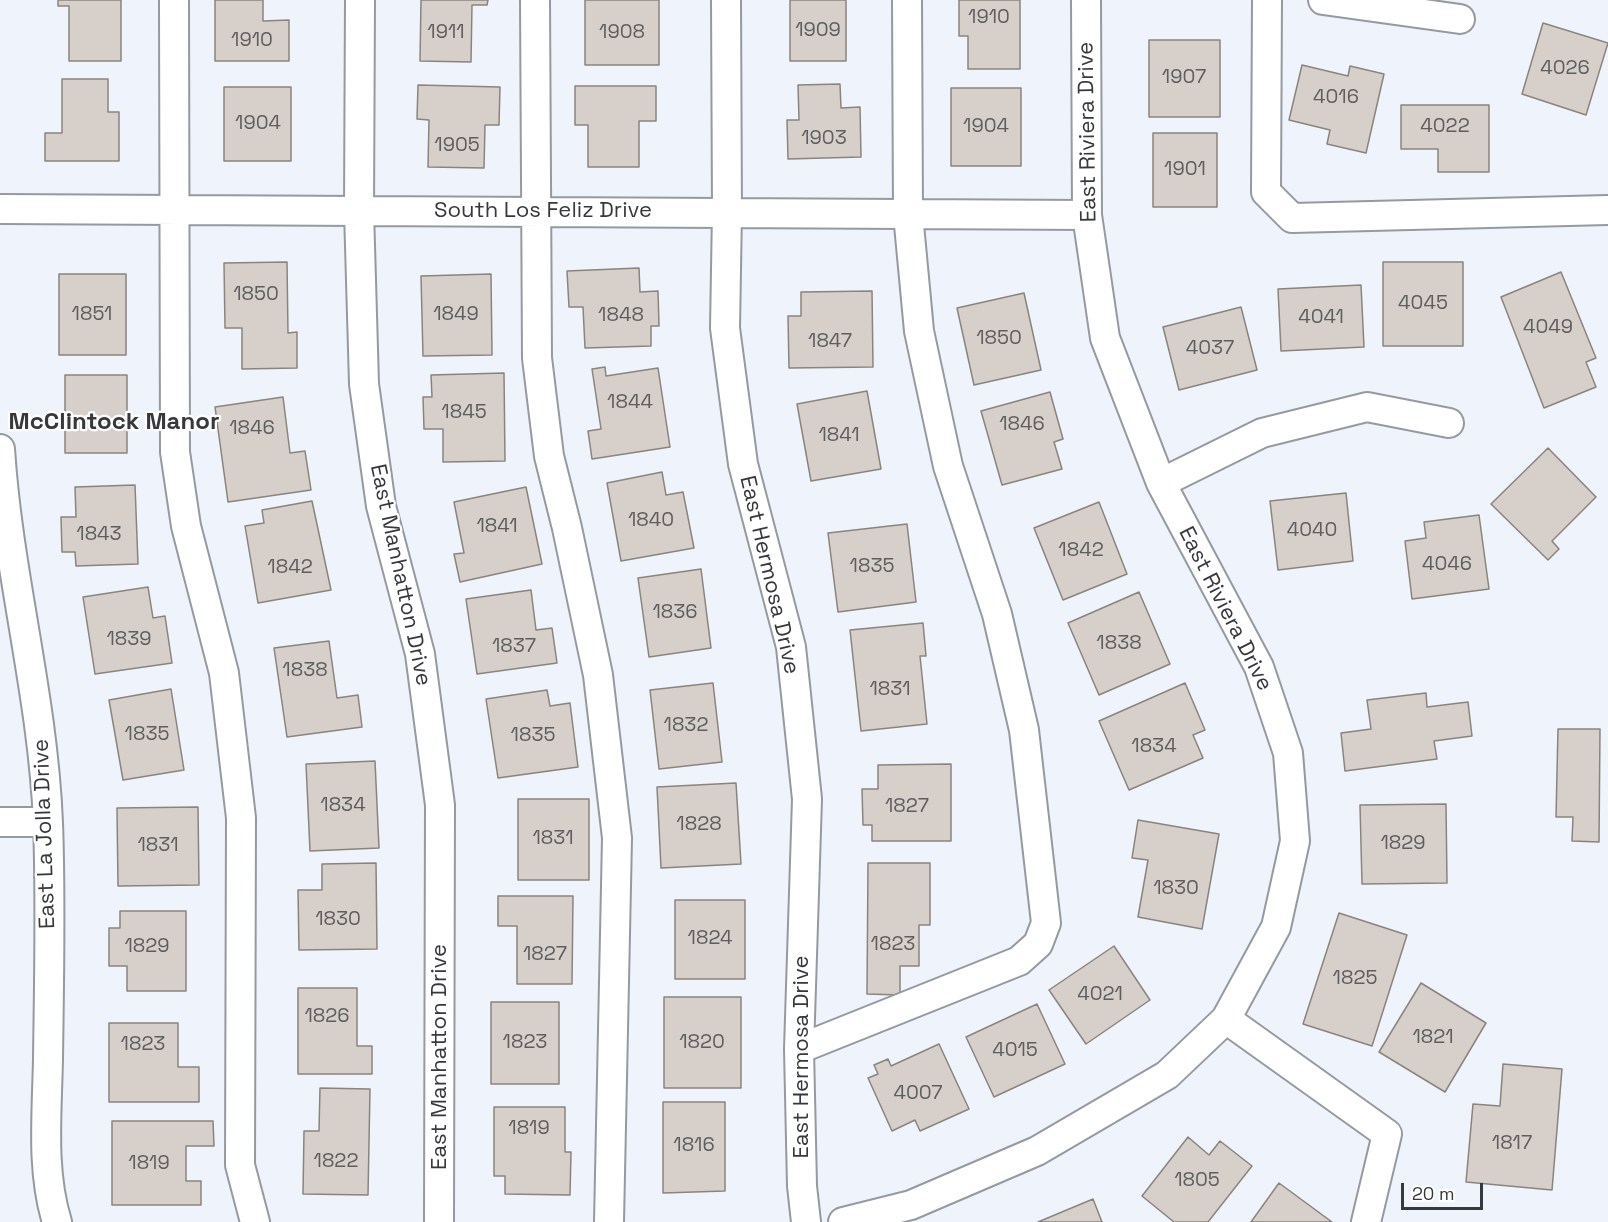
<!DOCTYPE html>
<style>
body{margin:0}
#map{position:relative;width:1608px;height:1222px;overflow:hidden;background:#eff3fb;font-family:"Space Grotesk",sans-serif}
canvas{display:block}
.scale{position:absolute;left:1401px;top:1183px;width:82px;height:27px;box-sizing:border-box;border:3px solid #37383b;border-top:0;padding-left:8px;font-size:18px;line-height:21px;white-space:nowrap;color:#37383b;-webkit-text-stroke:4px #fff;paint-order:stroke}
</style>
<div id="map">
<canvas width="1608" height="1222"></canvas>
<div class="scale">20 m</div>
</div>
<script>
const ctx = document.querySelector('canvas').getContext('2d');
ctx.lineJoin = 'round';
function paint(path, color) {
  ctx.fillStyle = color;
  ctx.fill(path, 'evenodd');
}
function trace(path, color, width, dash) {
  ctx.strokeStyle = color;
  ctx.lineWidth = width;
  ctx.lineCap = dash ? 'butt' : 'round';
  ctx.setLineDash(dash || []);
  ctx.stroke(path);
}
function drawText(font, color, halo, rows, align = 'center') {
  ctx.font = font + ' "Space Grotesk",sans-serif';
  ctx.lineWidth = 4.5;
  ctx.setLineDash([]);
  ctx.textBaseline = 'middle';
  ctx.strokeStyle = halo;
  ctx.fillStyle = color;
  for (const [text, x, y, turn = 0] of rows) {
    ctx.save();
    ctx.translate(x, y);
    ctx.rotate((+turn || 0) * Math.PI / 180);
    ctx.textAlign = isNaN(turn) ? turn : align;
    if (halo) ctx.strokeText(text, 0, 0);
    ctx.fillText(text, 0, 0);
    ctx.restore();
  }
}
const building = new Path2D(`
 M58 0H121V61H69V6H58Z
 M215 0H263V21L289 20V61H215Z
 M421 0H488L487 5H472L471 62 420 61Z
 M585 0H659V65H585Z
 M790 0H846V61H790Z
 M959 0H1020V69H968V36H959Z
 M1543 23 1608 43 1586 115 1522 94Z
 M1149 40H1220V117H1149Z
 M1302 65 1348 76 1350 66 1384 74 1366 153 1327 144 1330 130 1289 120Z
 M62 79H108V112H119V161H45V133H62Z
 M840 84 841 108 860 107 861 157 788 159 787 120H799L798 85Z
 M418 85 500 87 499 125H485L484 168 428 167 429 120 417 119Z
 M575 86H656V121H639V167H588V125H575Z
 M224 87H291V161H224Z
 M951 88H1021V166H951Z
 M1401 105H1489V172H1438V149H1401Z
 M1153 133H1217V207H1153Z
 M287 262 288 333 297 332V368L242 369V328H225L224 263Z
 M1383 262H1463V346H1383Z
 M639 268 640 292 658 291 659 326H651V346L585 348 583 307H569L567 271Z
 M1561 272 1596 358 1586 362 1596 387 1544 408 1501 297Z
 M59 274H126V355H59Z
 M491 274 492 355 423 356 421 276Z
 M1361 285 1364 347 1281 351 1278 289Z
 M872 291 873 367 789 368 788 316H801V292Z
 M1024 293 1041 370 974 385 957 308Z
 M1241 307 1257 370 1179 390 1163 327Z
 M605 367 606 376 658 368 670 447 592 459 588 431 601 429 592 369Z
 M504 373 505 461 443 462V429H424L423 397H432L431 375Z
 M65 375H127V453H65Z
 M867 391 881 469 811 481 797 404Z
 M1050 392 1063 439 1054 442 1062 469 1002 485 981 411Z
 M283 397 290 453 305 451 311 490 228 502 215 407Z
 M1548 448 1596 497 1552 541 1559 549 1548 560 1491 504Z
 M662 472 666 495 683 492 694 548 621 561 607 483Z
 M135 485 138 564 76 566 75 552H62L61 517H76L75 487Z
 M526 487 542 564 460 582 454 554 464 553 454 502Z
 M1346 493 1353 561 1278 570 1270 501Z
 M312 501 331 590 258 603 245 526 264 523 262 510Z
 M1099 502 1127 574 1063 600 1034 528Z
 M1479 515 1489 589 1412 599 1405 541 1426 538 1424 522Z
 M907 524 916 602 838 612 828 533Z
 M701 569 711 648 649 657 638 578Z
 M148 587 153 618 165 616 172 663 95 674 83 597Z
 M531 590 536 630 552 628 557 663 477 674 466 599Z
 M1139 592 1170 664 1099 695 1068 623Z
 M923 623 926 656H920L927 724 861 731 850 630Z
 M329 641 337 698 358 695 362 727 287 737 274 648Z
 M713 683 722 762 659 769 650 690Z
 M1185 683 1205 730 1193 735 1203 758 1129 790 1099 721Z
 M171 689 184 770 123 780 109 700Z
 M547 690 550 706 570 703 578 767 498 778 486 699Z
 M1426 693 1427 707 1468 702 1472 736 1434 741 1437 759 1345 771 1341 733 1371 729 1367 700Z
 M1558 729H1600L1599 842 1572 841 1573 817H1556Z
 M375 761 379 848 310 851 306 764Z
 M951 764V841H872V825H863L862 789H878V765Z
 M736 783 741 864 661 868 657 787Z
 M518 799H589V880H518Z
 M1446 804 1447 883 1362 884 1360 805Z
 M198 807 199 885 118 886 117 808Z
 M1138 820 1219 834 1202 929 1138 917 1148 860 1132 858Z
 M376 863 377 949 299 950 298 890H322V864Z
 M868 863H930V925H919V966H900V995L867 994Z
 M498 896H573L572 984H517V926H498Z
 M675 900H745V979H675Z
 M120 911H186V991H127V966H109V928H120Z
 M1339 913 1407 935 1372 1046 1303 1024Z
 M1114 946 1150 1000 1086 1044 1049 990Z
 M1421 983 1486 1023 1445 1092 1379 1052Z
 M298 988H357V1046H372V1074H298Z
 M664 997H741V1088H664Z
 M491 1002H559V1084H491Z
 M1037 1004 1065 1064 994 1097 966 1037Z
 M109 1023H178V1067H199V1102H109Z
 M939 1044 969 1109 920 1131 915 1120 892 1131 868 1078 878 1074 874 1065 888 1059 891 1066Z
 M1503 1064 1562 1069 1552 1190 1466 1182 1473 1104 1500 1106Z
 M320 1088 370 1089 368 1195 303 1194 304 1131H319Z
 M663 1102H725V1191L663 1193Z
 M494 1107H565V1152H571L570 1195 505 1194V1176H494Z
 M112 1121H213L214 1146H186V1181H201V1205H112Z
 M1188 1137 1209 1155 1220 1141 1252 1166 1208 1222H1174L1142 1196Z
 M1279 1183 1332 1222H1251Z
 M1093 1199 1102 1222H1038Z`);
const minor = new Path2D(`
 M174 0 175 452 186 526 224 673 241 818 240 1165 255 1222
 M360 0 359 211 364 384 381 506 420 654 440 805 439 1222
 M535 0 537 358 549 456 567 528 598 675 617 838 609 1222
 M726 0 727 212 725 328 743 464 791 647 807 799 799 1049 802 1186 806 1222
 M1267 0 1266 192 1292 218 1608 210
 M1323 0 1460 19
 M0 209 1087 215
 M0 449C8 574 43 696 48 823 51 902 49 981 48 1059 47 1113 41 1171 57 1222
 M1161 483 1262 433 1367 407 1449 423
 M0 822H48
 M1226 1019 1387 1134 1366 1222
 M799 1049 1019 961 1038 944 1046 923 1024 730 997 614 948 466 919 331 908 214 907 0
 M843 1222 911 1205 1037 1151 1167 1075 1226 1019 1276 927 1295 841 1288 753 1259 667 1161 483 1105 338 1087 215 1086 0`);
const numberNames = [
 ["1910",989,18],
 ["1909",818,31],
 ["1911",446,33],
 ["1908",622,33],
 ["1910",252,41],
 ["4026",1565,69],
 ["1907",1184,78],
 ["4016",1336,98],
 ["1904",258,124],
 ["1904",986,127],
 ["4022",1445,127],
 ["1903",824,139],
 ["1905",457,146],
 ["1901",1185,170],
 ["1850",256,295],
 ["4045",1423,304],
 ["1851",92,315],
 ["1849",456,315],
 ["1848",621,316],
 ["4041",1321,318],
 ["4049",1548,328],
 ["1850",999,339],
 ["1847",830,342],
 ["4037",1210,349],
 ["1844",630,403],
 ["1845",464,413],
 ["1846",1022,425],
 ["1846",252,429],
 ["1841",839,436],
 ["1840",651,521],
 ["1841",497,527],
 ["4040",1312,531],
 ["1843",99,535],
 ["1842",1081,551],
 ["4046",1447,565],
 ["1835",872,567],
 ["1842",290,568],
 ["1836",675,613],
 ["1839",129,640],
 ["1838",1119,644],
 ["1837",514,647],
 ["1838",305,671],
 ["1831",890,690],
 ["1832",686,726],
 ["1835",147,735],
 ["1835",533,736],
 ["1834",1154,747],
 ["1834",343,806],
 ["1827",907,807],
 ["1828",699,825],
 ["1831",553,839],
 ["1829",1403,844],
 ["1831",158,846],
 ["1830",1176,889],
 ["1830",338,920],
 ["1824",710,939],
 ["1823",893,945],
 ["1829",147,947],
 ["1827",545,955],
 ["1825",1355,979],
 ["4021",1100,995],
 ["1826",327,1017],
 ["1821",1433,1038],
 ["1823",525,1043],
 ["1820",702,1043],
 ["1823",143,1045],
 ["4015",1015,1051],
 ["4007",918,1094],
 ["1819",529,1129],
 ["1817",1512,1144],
 ["1816",694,1146],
 ["1822",336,1162],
 ["1819",149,1164],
 ["1805",1197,1181]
];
const streetNames = [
 ["East Riviera Drive",1088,132,-91],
 ["South Los Feliz Drive",543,211],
 ["East Manhatton Drive",400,575,78],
 ["East Hermosa Drive",769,575,77],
 ["East Riviera Drive",1225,609,63],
 ["East La Jolla Drive",45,834,-92],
 ["East Manhatton Drive",440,1057,-90],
 ["East Hermosa Drive",802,1057,-90]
];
const neighbourhoodNames = [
 ["McClintock Manor",114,422]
];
paint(building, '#d7d0ca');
trace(building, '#8a847e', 1.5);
trace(minor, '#9599a0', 32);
trace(minor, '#fff', 28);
drawText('20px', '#5f5e5f', null, numberNames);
drawText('22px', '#37383b', '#fff', streetNames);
drawText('bold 24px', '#37383b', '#fff', neighbourhoodNames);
</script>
